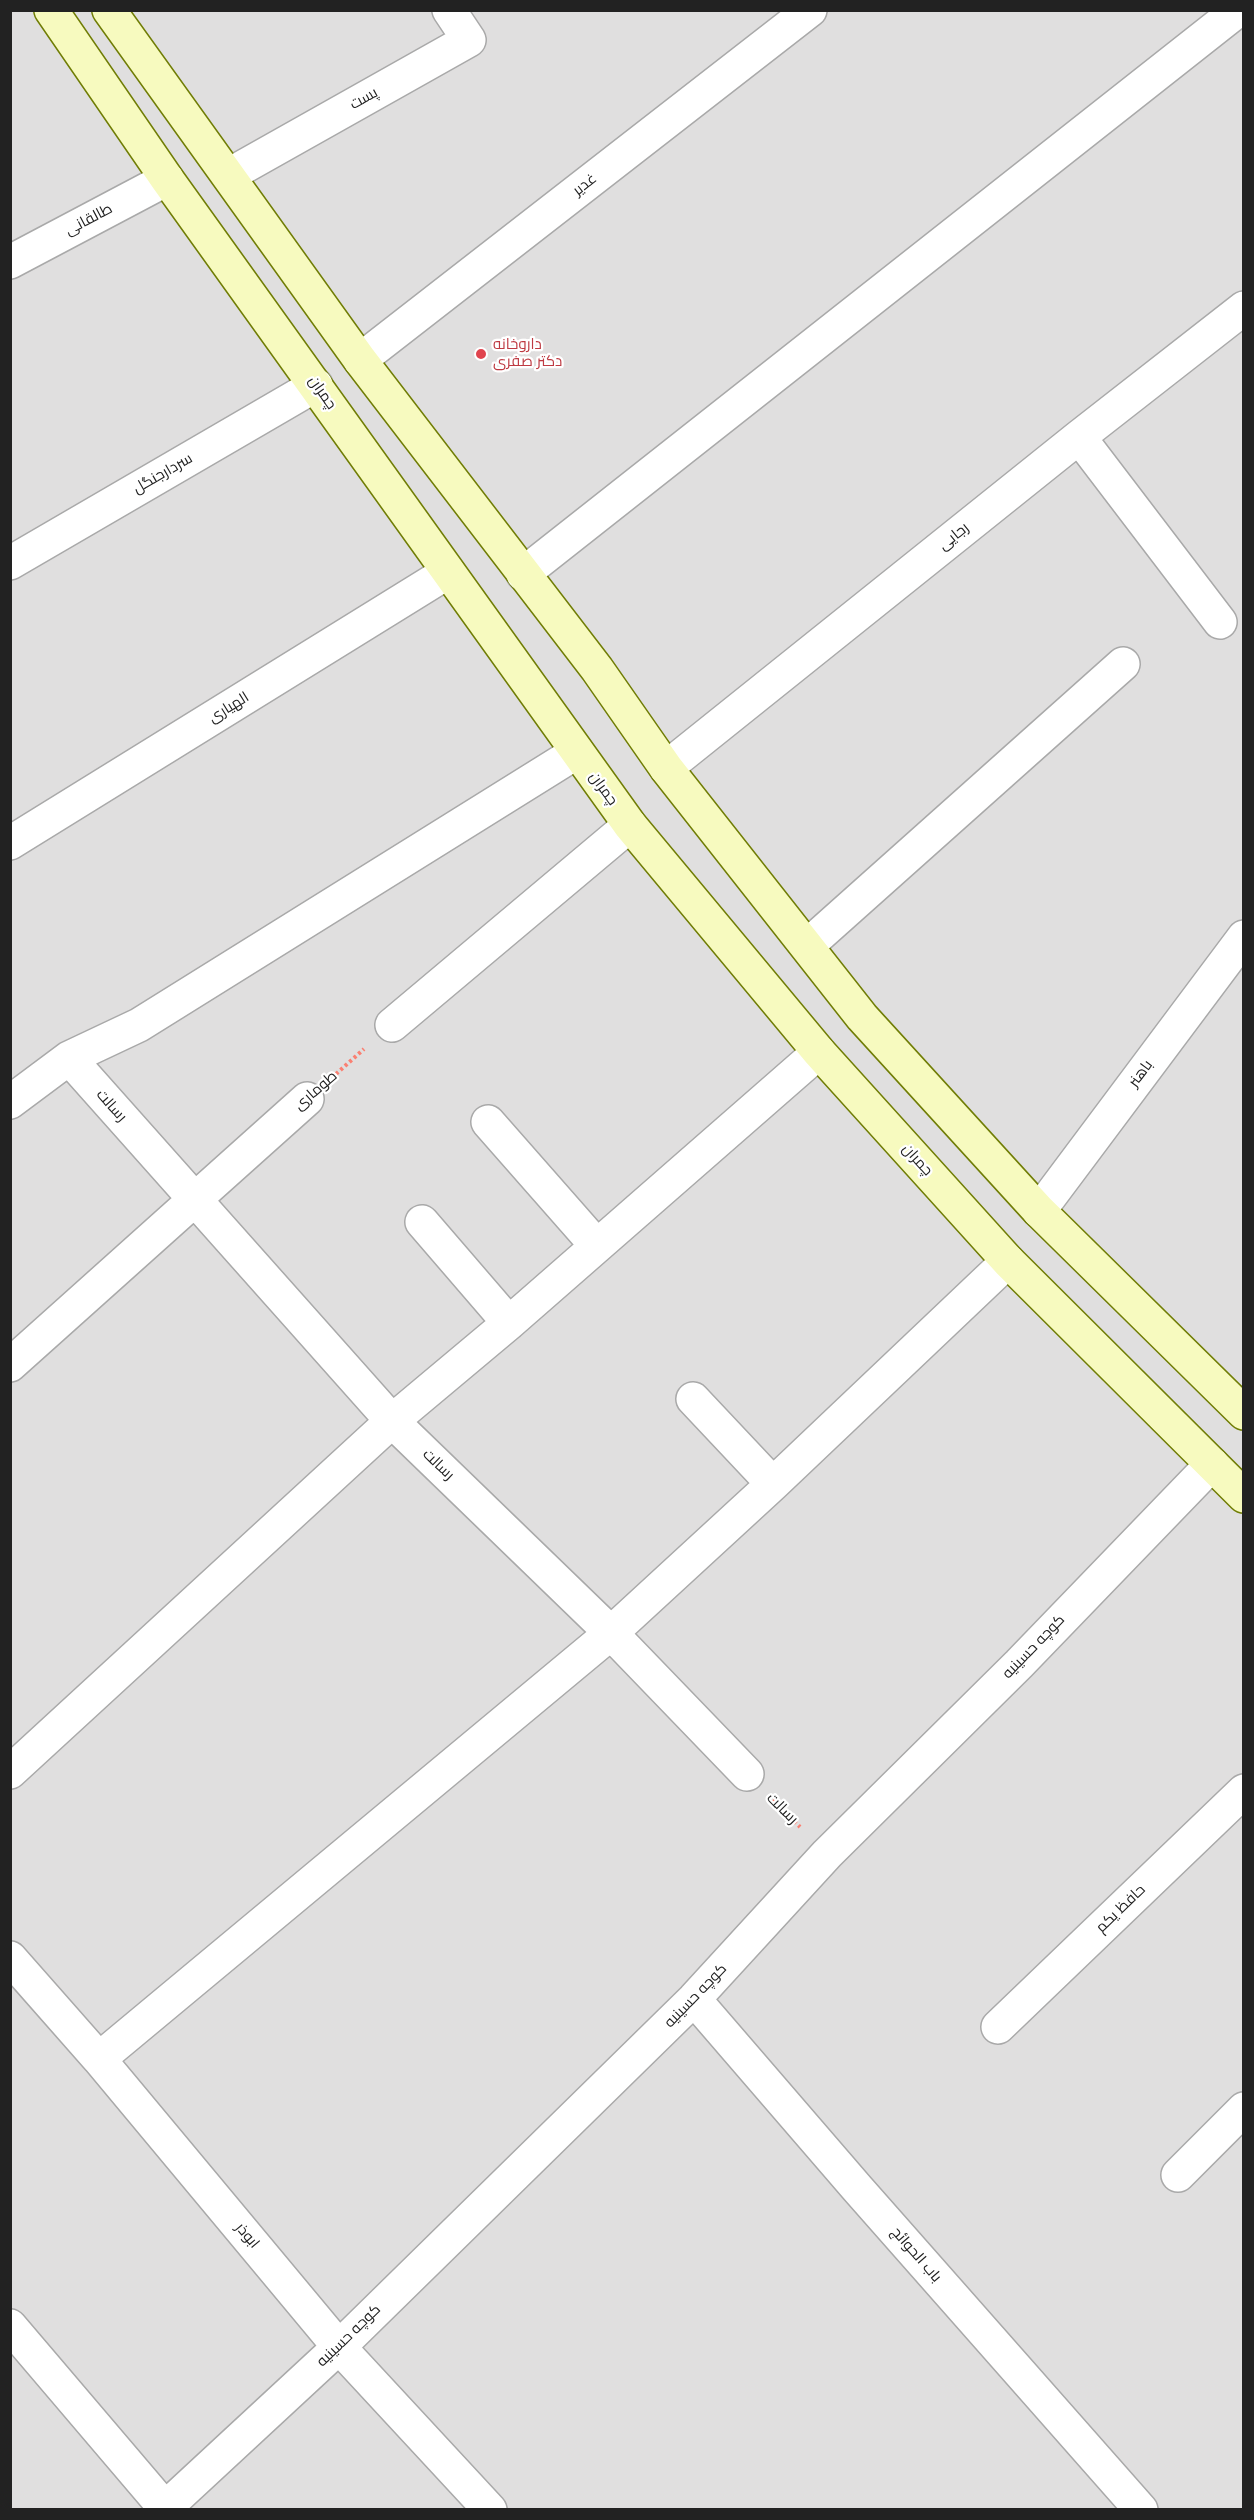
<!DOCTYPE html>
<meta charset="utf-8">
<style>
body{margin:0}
#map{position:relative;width:1254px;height:2520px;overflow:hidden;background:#f2efe9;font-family:"DM Sans",sans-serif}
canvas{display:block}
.frame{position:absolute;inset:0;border:12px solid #222;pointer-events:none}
</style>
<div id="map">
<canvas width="1254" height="2520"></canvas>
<div class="frame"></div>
</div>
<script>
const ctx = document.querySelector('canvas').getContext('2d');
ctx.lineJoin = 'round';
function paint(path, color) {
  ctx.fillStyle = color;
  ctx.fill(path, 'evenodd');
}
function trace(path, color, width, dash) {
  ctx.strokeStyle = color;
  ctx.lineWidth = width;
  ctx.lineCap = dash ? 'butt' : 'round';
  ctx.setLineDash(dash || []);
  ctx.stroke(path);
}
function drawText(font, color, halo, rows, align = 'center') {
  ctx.font = font + ' "DM Sans",Cairo,sans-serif';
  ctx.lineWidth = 4.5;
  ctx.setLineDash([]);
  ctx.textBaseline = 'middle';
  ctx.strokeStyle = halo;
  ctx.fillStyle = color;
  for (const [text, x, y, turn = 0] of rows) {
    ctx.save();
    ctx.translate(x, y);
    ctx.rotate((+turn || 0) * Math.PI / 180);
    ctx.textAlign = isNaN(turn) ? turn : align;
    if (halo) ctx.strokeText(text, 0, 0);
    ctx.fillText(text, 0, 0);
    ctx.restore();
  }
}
const residential = new Path2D(`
 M11 11H1243V2509H11Z`);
const path = new Path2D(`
 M336 1074 364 1049
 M773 1800 800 1827`);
const street = new Path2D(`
 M229 175 469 40 449 10
 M10 262 167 179
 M360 360 810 10
 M1079 437 1220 622
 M10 563 316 385
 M523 574 1238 10
 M666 768 1079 437 1244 308
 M10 843 448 572
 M807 946 1123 664
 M392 1025 630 825
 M69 1058 392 1421 611 1633 747 1774
 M10 1102 69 1058 139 1025 577 752
 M488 1122 597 1246
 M1039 1211 1244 937
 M422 1222 509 1323
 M10 1365 307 1099
 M693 1399 773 1484
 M10 1772 392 1421 509 1323 819 1052
 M10 1958 99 2059 339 2347 490 2510
 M694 1999 857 2188 1141 2510
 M998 2027 1244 1791
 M99 2059 611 1633 773 1484 1008 1261
 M1178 2175 1244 2109
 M10 2326 165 2508
 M163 2510 339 2347 694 1999 827 1854 1019 1664 1212 1464`);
const secondary = new Path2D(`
 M51 10 167 179 630 825 819 1052 1008 1261 1244 1496
 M109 10 360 360 597 669 666 768 862 1017 1039 1211 1244 1413`);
const markers = [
 [481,354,6,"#e0444e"]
];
const streetNames = [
 ["پست",364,99,-29],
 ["غدیر",585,185,-38],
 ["طالقانی",89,220,-28],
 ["چمران",322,393,55],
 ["سردارجنگل",163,474,-30],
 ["رجایی",954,537,-39],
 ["الهیاری",229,708,-32],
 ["چمران",603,789,54],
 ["باهنر",1141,1074,-53],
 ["طوماری",316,1091,-41],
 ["رسالت",111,1106,48],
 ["چمران",917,1160,48],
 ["رسالت",438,1465,44],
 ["کوچه حسینیه",1034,1647,-46],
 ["رسالت",782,1809,45],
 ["حافظ یکم",1121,1909,-44],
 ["کوچه حسینیه",696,1996,-46],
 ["ابوذر",247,2236,50],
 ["باب الحوائج",916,2255,49],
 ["کوچه حسینیه",349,2336,-44]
];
const healthNames = [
 ["داروخانه",493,345],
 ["دکتر صفری",493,362]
];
paint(residential, '#e0dfdf');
trace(street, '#a9a9a9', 36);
trace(secondary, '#707d05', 36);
trace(path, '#fa8072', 4, [3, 3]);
trace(street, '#fff', 33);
trace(secondary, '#f7fabf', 33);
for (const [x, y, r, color] of markers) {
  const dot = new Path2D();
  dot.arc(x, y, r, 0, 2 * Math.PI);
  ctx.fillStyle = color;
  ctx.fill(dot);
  trace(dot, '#fff', 2);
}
drawText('15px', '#222', '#fff', streetNames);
drawText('15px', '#be3a42', '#fff', healthNames, 'left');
</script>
